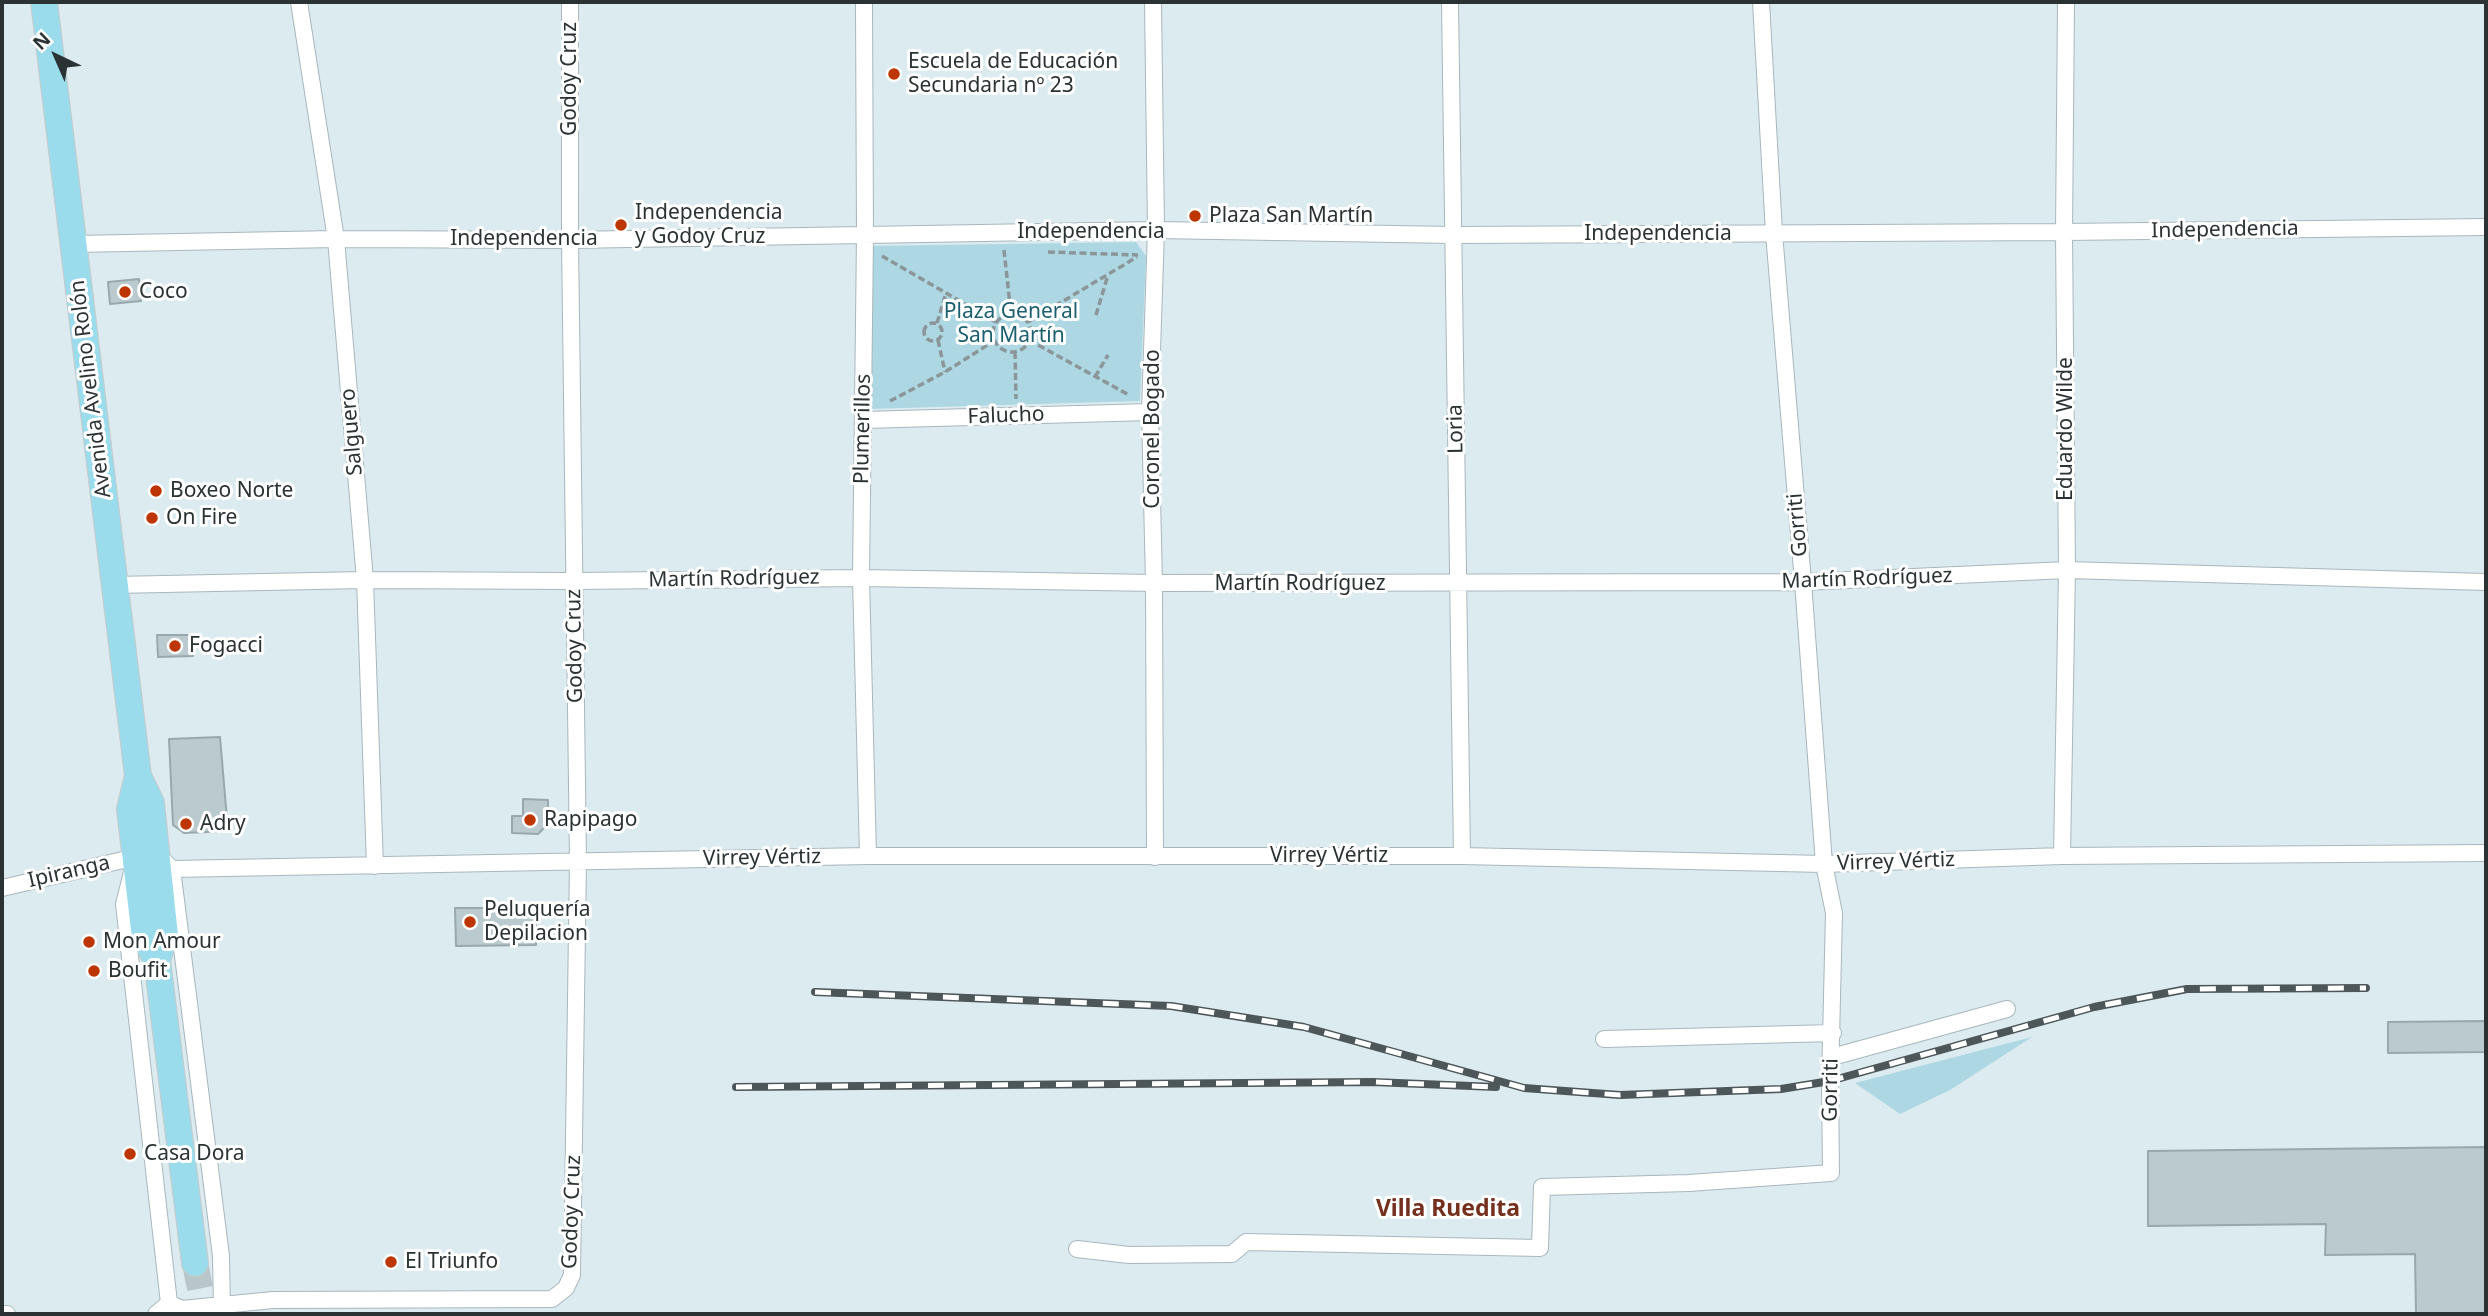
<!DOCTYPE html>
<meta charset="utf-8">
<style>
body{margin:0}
#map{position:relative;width:2488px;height:1316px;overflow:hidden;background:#dbebf0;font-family:"Noto Sans",sans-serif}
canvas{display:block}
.frame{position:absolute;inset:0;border:4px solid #2b3233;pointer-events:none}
.north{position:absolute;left:21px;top:21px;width:70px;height:70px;-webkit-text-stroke:5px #fff;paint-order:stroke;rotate:316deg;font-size:19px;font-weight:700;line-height:28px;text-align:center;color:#2b3233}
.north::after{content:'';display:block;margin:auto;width:24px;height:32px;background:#2b3233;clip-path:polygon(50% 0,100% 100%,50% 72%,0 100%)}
</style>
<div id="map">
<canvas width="2488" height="1316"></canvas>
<div class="frame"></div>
<div class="north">N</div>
</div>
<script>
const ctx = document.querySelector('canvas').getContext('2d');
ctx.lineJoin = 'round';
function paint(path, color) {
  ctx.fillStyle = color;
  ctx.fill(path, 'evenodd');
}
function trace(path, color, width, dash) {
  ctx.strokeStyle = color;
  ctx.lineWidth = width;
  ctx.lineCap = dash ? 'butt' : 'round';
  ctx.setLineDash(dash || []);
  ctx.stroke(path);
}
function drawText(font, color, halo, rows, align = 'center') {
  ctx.font = font + ' "Noto Sans",sans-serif';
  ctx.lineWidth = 6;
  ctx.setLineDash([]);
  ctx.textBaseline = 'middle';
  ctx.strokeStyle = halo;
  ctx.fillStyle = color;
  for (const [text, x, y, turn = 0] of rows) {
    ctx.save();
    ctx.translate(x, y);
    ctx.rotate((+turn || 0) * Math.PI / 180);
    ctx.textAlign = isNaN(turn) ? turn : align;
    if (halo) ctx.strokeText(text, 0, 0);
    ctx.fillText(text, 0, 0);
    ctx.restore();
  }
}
const green = new Path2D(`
 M1136 242 1146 256 1140 401 869 409 871 246Z
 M2032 1037 1950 1090 1900 1114 1855 1083Z`);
const building = new Path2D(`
 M139 279 141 301 110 304 108 282Z
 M157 635H193V656L158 657Z
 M220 737 228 831 184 833 173 825 169 739Z
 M523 799 548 800V824L538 834 512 833V816H523Z
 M455 908H536V945L456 946Z
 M2486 1021V1052L2388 1053V1022Z
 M2486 1147V1314H2416L2415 1254 2325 1255 2326 1224 2148 1226V1151Z`);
const primaryTunnel = new Path2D(`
 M195 1263 205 1314`);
const path = new Path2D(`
 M1004 250 1011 314
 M1048 252 1138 255
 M882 256 996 322
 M993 333a19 19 0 1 1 38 0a19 19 0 1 1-38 0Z
 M1096 315 1108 275
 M1028 322 1137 257
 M924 332a9 9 0 1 1 18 0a9 9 0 1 1-18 0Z
 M937 323 946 293
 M938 340 945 372
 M1029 340 1129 395
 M1015 352 1016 399
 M1095 377 1108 355
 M890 401 945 372 994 341`);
const street = new Path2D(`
 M299 2 336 239 365 580 375 866
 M864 2 865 235 861 578 868 856
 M1153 2 1156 230 1150 412 1154 583 1155 857
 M1450 2 1462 856
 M74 244 336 239 570 240 1156 230 1454 235 2064 232 2486 227
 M863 420 1150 412
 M114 585 365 580 574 581 861 578 1154 583 1803 582 2067 570 2486 582
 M2062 856 2067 570 2064 232 2066 2
 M165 862 172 869 221 1256 222 1307 218 1314
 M172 869 868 856H1462L1824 864 2062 856 2486 853
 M2 888 136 857 124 904 169 1303
 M1604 1039 1833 1033
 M1832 1057 2007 1009
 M1077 1249 1129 1255 1232 1254 1246 1242 1540 1248 1542 1187 1689 1183 1831 1173 1830 1081 1834 913 1824 864 1803 582 1774 233 1761 2
 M169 1303 182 1309 273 1300 552 1299 566 1288 572 1275 578 862 570 240V2
 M2 1314H7
 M156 1314 169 1303`);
const primary = new Path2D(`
 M44 2 138 776 151 803 165 936 157 960
 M138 776 130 809 145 938 157 960 195 1263`);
const rail = new Path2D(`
 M815 992 1171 1006 1304 1027 1524 1088 1620 1095 1781 1089 1830 1081 2094 1007 2187 989 2366 988
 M736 1087 1373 1082 1496 1087`);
const markers = [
 [894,74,7,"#bd3500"],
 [1195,216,7,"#bd3500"],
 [621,225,7,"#bd3500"],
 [125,292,7,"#bd3500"],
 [156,491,7,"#bd3500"],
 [152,518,7,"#bd3500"],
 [175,646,7,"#bd3500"],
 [530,820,7,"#bd3500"],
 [186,824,7,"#bd3500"],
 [470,922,7,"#bd3500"],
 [89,942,7,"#bd3500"],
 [94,971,7,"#bd3500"],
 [130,1154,7,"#bd3500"],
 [391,1262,7,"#bd3500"]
];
const poiNames = [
 ["Escuela de Educación",908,62],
 ["Secundaria nº 23",908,86],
 ["Independencia",635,213],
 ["y Godoy Cruz",635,237],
 ["Plaza San Martín",1209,216],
 ["Coco",139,292],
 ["Boxeo Norte",170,491],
 ["On Fire",166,518],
 ["Fogacci",189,646],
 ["Rapipago",544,820],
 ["Adry",200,824],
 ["Peluquería",484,910],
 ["Depilacion",484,934],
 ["Mon Amour",103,942],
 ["Boufit",108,971],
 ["Casa Dora",144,1154],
 ["El Triunfo",405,1262]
];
const streetNames = [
 ["Godoy Cruz",570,79,-90],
 ["Independencia",2225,230,-1],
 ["Independencia",1091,232],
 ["Independencia",1658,234],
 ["Independencia",524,239],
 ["Avenida Avelino Rolón",91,389,-97],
 ["Falucho",1006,416,-2],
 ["Plumerillos",863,429,-89],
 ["Coronel Bogado",1153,429,-90],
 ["Loria",1456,429,-91],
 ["Eduardo Wilde",2066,429,-90],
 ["Salguero",352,432,-95],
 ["Gorriti",1798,525,-95],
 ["Martín Rodríguez",734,579,-1],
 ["Martín Rodríguez",1867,579,-2],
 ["Martín Rodríguez",1300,584],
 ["Godoy Cruz",575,646,-91],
 ["Virrey Vértiz",1329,856],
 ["Virrey Vértiz",762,858,-1],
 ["Virrey Vértiz",1896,862,-2],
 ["Ipiranga",69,872,-13],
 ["Gorriti",1831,1090,-89],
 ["Godoy Cruz",572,1212,-88]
];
const parkNames = [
 ["Plaza General",1011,312],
 ["San Martín",1011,336]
];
const neighbourhoodNames = [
 ["Villa Ruedita",1448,1209]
];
paint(green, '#add7e3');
paint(building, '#bacacf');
trace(building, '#98a8ac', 2);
trace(primaryTunnel, '#b8c6ca', 26, [26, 13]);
trace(street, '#a8b7bc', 18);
trace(primary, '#c8caca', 28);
trace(path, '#8a9699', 3.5, [7, 3.5]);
trace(street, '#fff', 16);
trace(primary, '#9adcec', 26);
trace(rail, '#4d5658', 8);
trace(rail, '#fff', 5, [16]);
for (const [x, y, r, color] of markers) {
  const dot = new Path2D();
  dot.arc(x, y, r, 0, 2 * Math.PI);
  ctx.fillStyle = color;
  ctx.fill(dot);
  trace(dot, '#fff', 2.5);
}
drawText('21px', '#2b3233', '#fff', poiNames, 'left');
drawText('21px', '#2b3233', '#fff', streetNames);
drawText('21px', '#1b5f6f', '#fff', parkNames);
drawText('bold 23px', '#74301d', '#fff', neighbourhoodNames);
</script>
